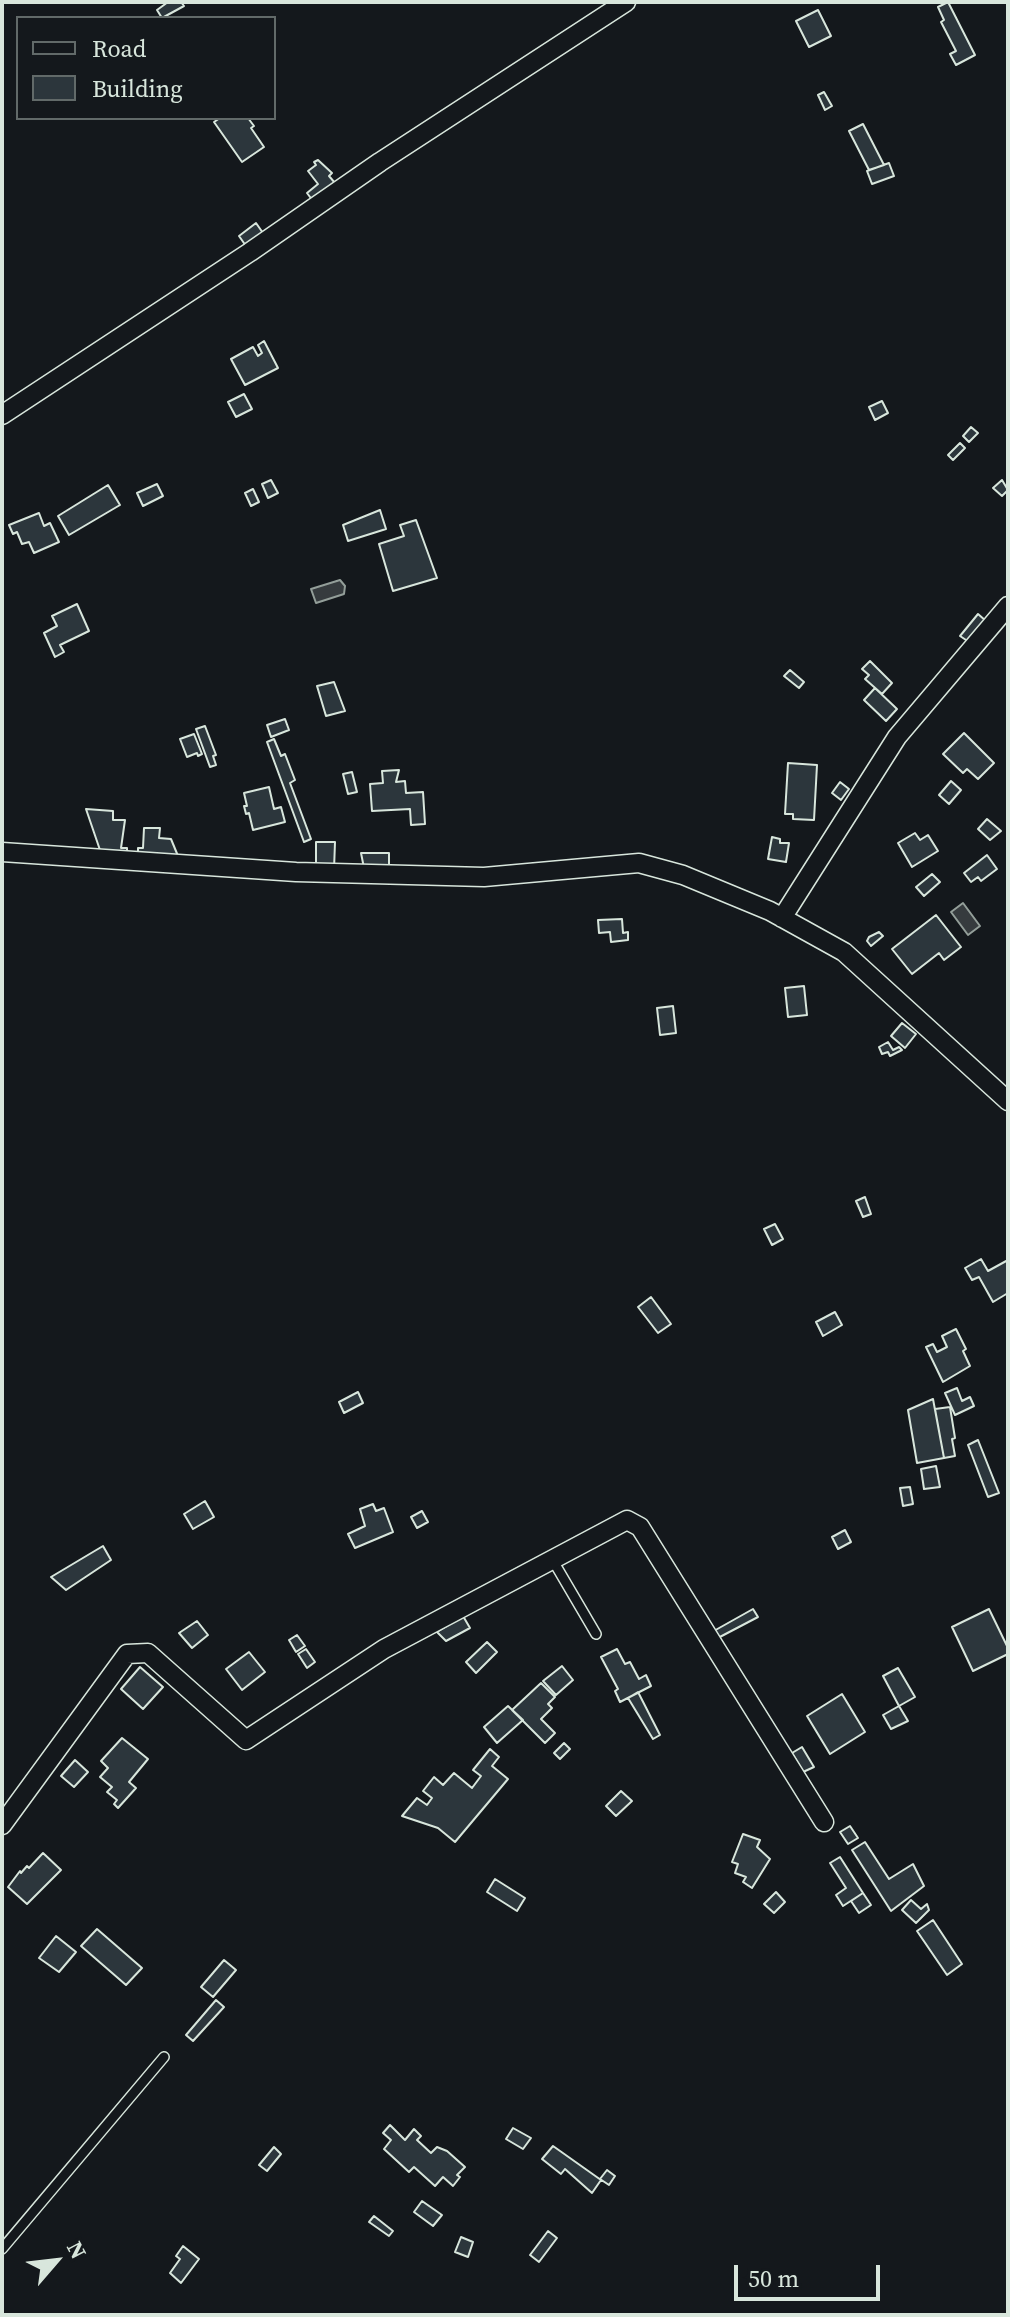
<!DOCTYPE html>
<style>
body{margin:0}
#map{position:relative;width:1010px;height:2317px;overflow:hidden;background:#14181c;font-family:"Source Serif 4",serif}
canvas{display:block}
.frame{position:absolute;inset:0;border:4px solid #d8e6dc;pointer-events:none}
.legend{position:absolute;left:16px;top:16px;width:260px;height:104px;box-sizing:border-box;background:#14181c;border:2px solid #626a69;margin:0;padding:10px 14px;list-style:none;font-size:24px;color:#d8e6dc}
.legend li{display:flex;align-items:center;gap:16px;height:40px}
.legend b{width:40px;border:2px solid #626a69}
.north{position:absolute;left:16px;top:2221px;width:80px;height:80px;-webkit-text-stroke:6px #14181c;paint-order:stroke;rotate:62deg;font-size:22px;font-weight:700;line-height:32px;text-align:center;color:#d8e6dc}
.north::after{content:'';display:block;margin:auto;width:28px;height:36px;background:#d8e6dc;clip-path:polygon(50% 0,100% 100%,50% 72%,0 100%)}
.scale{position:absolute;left:734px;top:2265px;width:146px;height:36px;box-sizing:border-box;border:4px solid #d8e6dc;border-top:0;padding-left:10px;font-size:24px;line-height:28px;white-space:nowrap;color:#d8e6dc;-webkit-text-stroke:6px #14181c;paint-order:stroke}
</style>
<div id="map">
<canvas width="1010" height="2317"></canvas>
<div class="frame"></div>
<ul class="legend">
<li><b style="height:10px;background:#14181c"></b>Road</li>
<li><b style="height:22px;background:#2c363c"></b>Building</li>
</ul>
<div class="north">N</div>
<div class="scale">50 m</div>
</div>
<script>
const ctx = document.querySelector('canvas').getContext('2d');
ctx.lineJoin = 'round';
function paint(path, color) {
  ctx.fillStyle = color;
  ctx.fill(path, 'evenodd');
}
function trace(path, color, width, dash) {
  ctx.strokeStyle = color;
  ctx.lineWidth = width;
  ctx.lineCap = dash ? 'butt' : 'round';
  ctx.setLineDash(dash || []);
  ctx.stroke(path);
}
const water = new Path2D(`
 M340 580 345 586 344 594 316 603 311 589Z
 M963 903 980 926 968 935 951 912Z`);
const building = new Path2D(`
 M168 2H181L184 6 162 18 157 10Z
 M948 2 975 55 956 65 950 54 956 51 941 22 944 20 938 7Z
 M818 10 831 36 809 47 796 21Z
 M824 92 832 106 825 110 818 95Z
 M220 118H248L254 126 251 128 264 147 242 162 214 122Z
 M863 124 884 165 869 170 849 131Z
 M318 160 332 173 329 176 335 183 313 201 307 193 318 184 308 171 316 165 314 162Z
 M889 163 894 176 872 184 867 171Z
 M256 223 263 233 246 246 239 236Z
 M264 341 278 368 245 385 231 359 253 347 258 356 262 353 258 345Z
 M244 394 252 409 236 417 228 402Z
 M882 401 888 413 875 420 869 407Z
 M971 427 978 433 969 442 963 436Z
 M960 443 965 448 953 460 948 455Z
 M271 480 278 493 268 498 262 484Z
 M1002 480 1008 490 1002 496 993 488Z
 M157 484 163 496 143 506 137 493Z
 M108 485 120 505 69 535 58 516Z
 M253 489 259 502 251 506 245 493Z
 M380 510 386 529 348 541 343 525Z
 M39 513 44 526 50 523 59 542 34 553 29 542 22 544 17 532 13 534 9 525Z
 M416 520 437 578 393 591 379 544 404 536 400 525Z
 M77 604 89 631 60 645 64 652 55 657 44 633 57 626 52 616Z
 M978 614 986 621 969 642 960 636Z
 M870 661 892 683 882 694 865 679 869 675 862 669Z
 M790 670 804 682 799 688 784 676Z
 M334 682 345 711 326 716 317 686Z
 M875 688 897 709 886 721 864 700Z
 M285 719 289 730 271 737 267 725Z
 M205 726 216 755 213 756 216 765 210 767 196 729Z
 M964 733 994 763 978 779 967 769 963 773 943 754Z
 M194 734 202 754 198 756 197 753 187 757 180 739Z
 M274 739 281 756 285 754 295 780 290 783 311 839 304 842 267 742Z
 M788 763 817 765 814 820 793 819V814H785Z
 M399 770 396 782 405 781 406 793 423 792 425 824 411 825 410 809 372 811 370 784 383 783 382 771Z
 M352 772 357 792 348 794 343 774Z
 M951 781 961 790 949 804 939 795Z
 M840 782 849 789 841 800 832 793Z
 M269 787 274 809 281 807 285 822 253 830 249 813 246 814 244 806H247L244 793Z
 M86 809 113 811V820H125L121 848H127V854L101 853Z
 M987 819 1001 831 990 840 978 829Z
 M144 828H160L159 838 171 839 178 856 138 854V848H143Z
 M915 833 920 840 928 835 938 851 912 867 898 843Z
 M772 837 780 839V843H789L786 862 768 859Z
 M316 842H335L334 870 316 869Z
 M361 853H389V868H364Z
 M987 855 997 869 981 881 978 877 971 882 964 873Z
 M932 874 940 882 924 896 916 887Z
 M936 915 961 947 944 960 939 953 912 974 892 949Z
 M622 919 623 933 628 932V940L611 942 610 932 599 933 598 920Z
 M879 932 883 936 871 946 867 941 869 937Z
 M804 986 807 1015 788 1017 785 988Z
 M673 1006 676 1033 660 1035 657 1008Z
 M902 1023 916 1034 905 1048 891 1036Z
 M888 1042 893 1050 899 1047 902 1050 890 1056 888 1052 882 1054 879 1047Z
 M865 1197 871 1214 863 1217 856 1201Z
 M775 1224 783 1239 772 1245 764 1229Z
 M981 1259 988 1271 1008 1260V1293L993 1302 979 1277 972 1280 965 1268Z
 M651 1297 671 1324 658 1333 638 1307Z
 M835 1312 842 1325 823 1336 816 1322Z
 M956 1329 966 1349 963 1351 970 1366 943 1382 926 1347 933 1344 937 1352 947 1347 942 1336Z
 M957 1388 962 1401 970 1397 974 1406 955 1415 945 1393Z
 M358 1392 363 1403 344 1413 339 1402Z
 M933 1399 944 1458 917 1463 908 1410Z
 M950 1407 955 1438 952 1439 955 1456 944 1458 935 1409Z
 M978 1440 999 1493 988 1497 968 1445Z
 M936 1466 940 1487 924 1489 921 1469Z
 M910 1487 913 1504 903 1506 900 1488Z
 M205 1501 214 1517 193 1529 184 1514Z
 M373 1504 376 1511 384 1508 393 1532 355 1548 348 1534 365 1526 360 1509Z
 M422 1511 428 1522 417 1528 411 1517Z
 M845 1530 851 1542 838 1549 832 1537Z
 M103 1546 111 1560 66 1590 51 1577Z
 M753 1609 758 1617 716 1639 712 1632Z
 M989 1609 1008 1648V1654L973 1671 952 1627Z
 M463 1616 470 1628 446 1641 437 1632Z
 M197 1621 208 1635 192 1648 179 1633Z
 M297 1635 305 1646 296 1652 289 1640Z
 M487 1642 497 1652 476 1673 466 1662Z
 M306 1649 315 1662 307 1668 298 1654Z
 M617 1649 625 1664 630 1662 639 1679 646 1675 651 1686 620 1702 615 1691 618 1689 601 1657Z
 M249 1652 265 1672 242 1690 226 1669Z
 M562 1666 573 1680 556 1695 543 1681Z
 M140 1667 163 1687 143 1709 121 1689Z
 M898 1668 915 1697 899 1706 883 1676Z
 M541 1683 555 1697 548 1704 552 1708 541 1719 555 1733 545 1743 512 1710Z
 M638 1692 660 1735 653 1739 628 1698Z
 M842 1694 865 1732 830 1754 807 1716Z
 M508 1706 523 1720 497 1743 484 1727Z
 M899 1706 908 1721 891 1729 883 1715Z
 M122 1738 148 1759 129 1782 136 1788 118 1808 114 1804 117 1800 107 1792 112 1787 100 1777 108 1768 101 1761Z
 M564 1743 570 1749 560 1759 554 1753Z
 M802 1747 814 1767 803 1772 792 1753Z
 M490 1749 499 1757 492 1766 508 1779 455 1842 438 1828 402 1816 417 1798 427 1805 432 1798 423 1791 434 1777 443 1785 454 1773 472 1788 481 1776 473 1770Z
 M75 1760 88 1772 74 1787 61 1776Z
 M621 1791 632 1801 616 1816 606 1806Z
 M850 1826 858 1838 848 1844 840 1832Z
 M743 1834 760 1840 757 1847 770 1859 752 1888 743 1882 746 1877 735 1873 738 1864 732 1862Z
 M865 1842 889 1879 913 1864 924 1886 891 1911 852 1850Z
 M43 1853 61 1870 27 1904 8 1887 20 1871 21 1873 27 1866 29 1868Z
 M840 1857 863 1893 843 1906 836 1895 846 1888 830 1863Z
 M495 1879 525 1898 517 1911 487 1892Z
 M776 1892 785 1902 774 1913 764 1904Z
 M863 1893 871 1905 859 1913 851 1901Z
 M911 1900 921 1909 927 1904 929 1910 916 1923 902 1910Z
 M933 1920 962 1964 947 1975 917 1931Z
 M97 1929 142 1968 126 1985 81 1946Z
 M56 1936 76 1952 59 1972 39 1958Z
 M224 1960 236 1970 213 1997 201 1987Z
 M216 2000 224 2007 193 2041 186 2035Z
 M390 2125 405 2140 414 2129 421 2136 417 2140 431 2153 437 2147 447 2151 465 2167 457 2175 460 2177 453 2186 443 2177 435 2186 414 2167 409 2172 384 2149 391 2140 383 2133Z
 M513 2128 531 2138 523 2149 506 2139Z
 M553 2146 601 2180 592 2193 565 2169 561 2174 542 2159Z
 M274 2147 281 2154 267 2171 259 2165Z
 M607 2170 615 2176 609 2185 600 2179Z
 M422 2201 442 2215 433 2226 414 2212Z
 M374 2216 393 2231 389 2236 369 2222Z
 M548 2231 557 2238 539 2262 530 2255Z
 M461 2237 473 2242 468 2257 455 2252Z
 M183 2246 199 2259 181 2283 170 2273 180 2259 176 2256Z`);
const service = new Path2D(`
 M552 1559 596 1634
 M2 2249 164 2057`);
const minor = new Path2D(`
 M2 415 250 252 380 162 626 2
 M2 852 296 872 484 877 639 863 683 875 770 911 844 952 1008 1101
 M782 918 897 737 1008 606
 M2 1825 127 1654 148 1653 246 1740 384 1649 627 1520 640 1527 824 1822`);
paint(water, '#363b3e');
trace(water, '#939e99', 2);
paint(building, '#2c363c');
trace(building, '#d8e6dc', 2);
trace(service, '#d8e6dc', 12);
trace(minor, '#d8e6dc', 21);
trace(service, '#14181c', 9);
trace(minor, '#14181c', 18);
</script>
